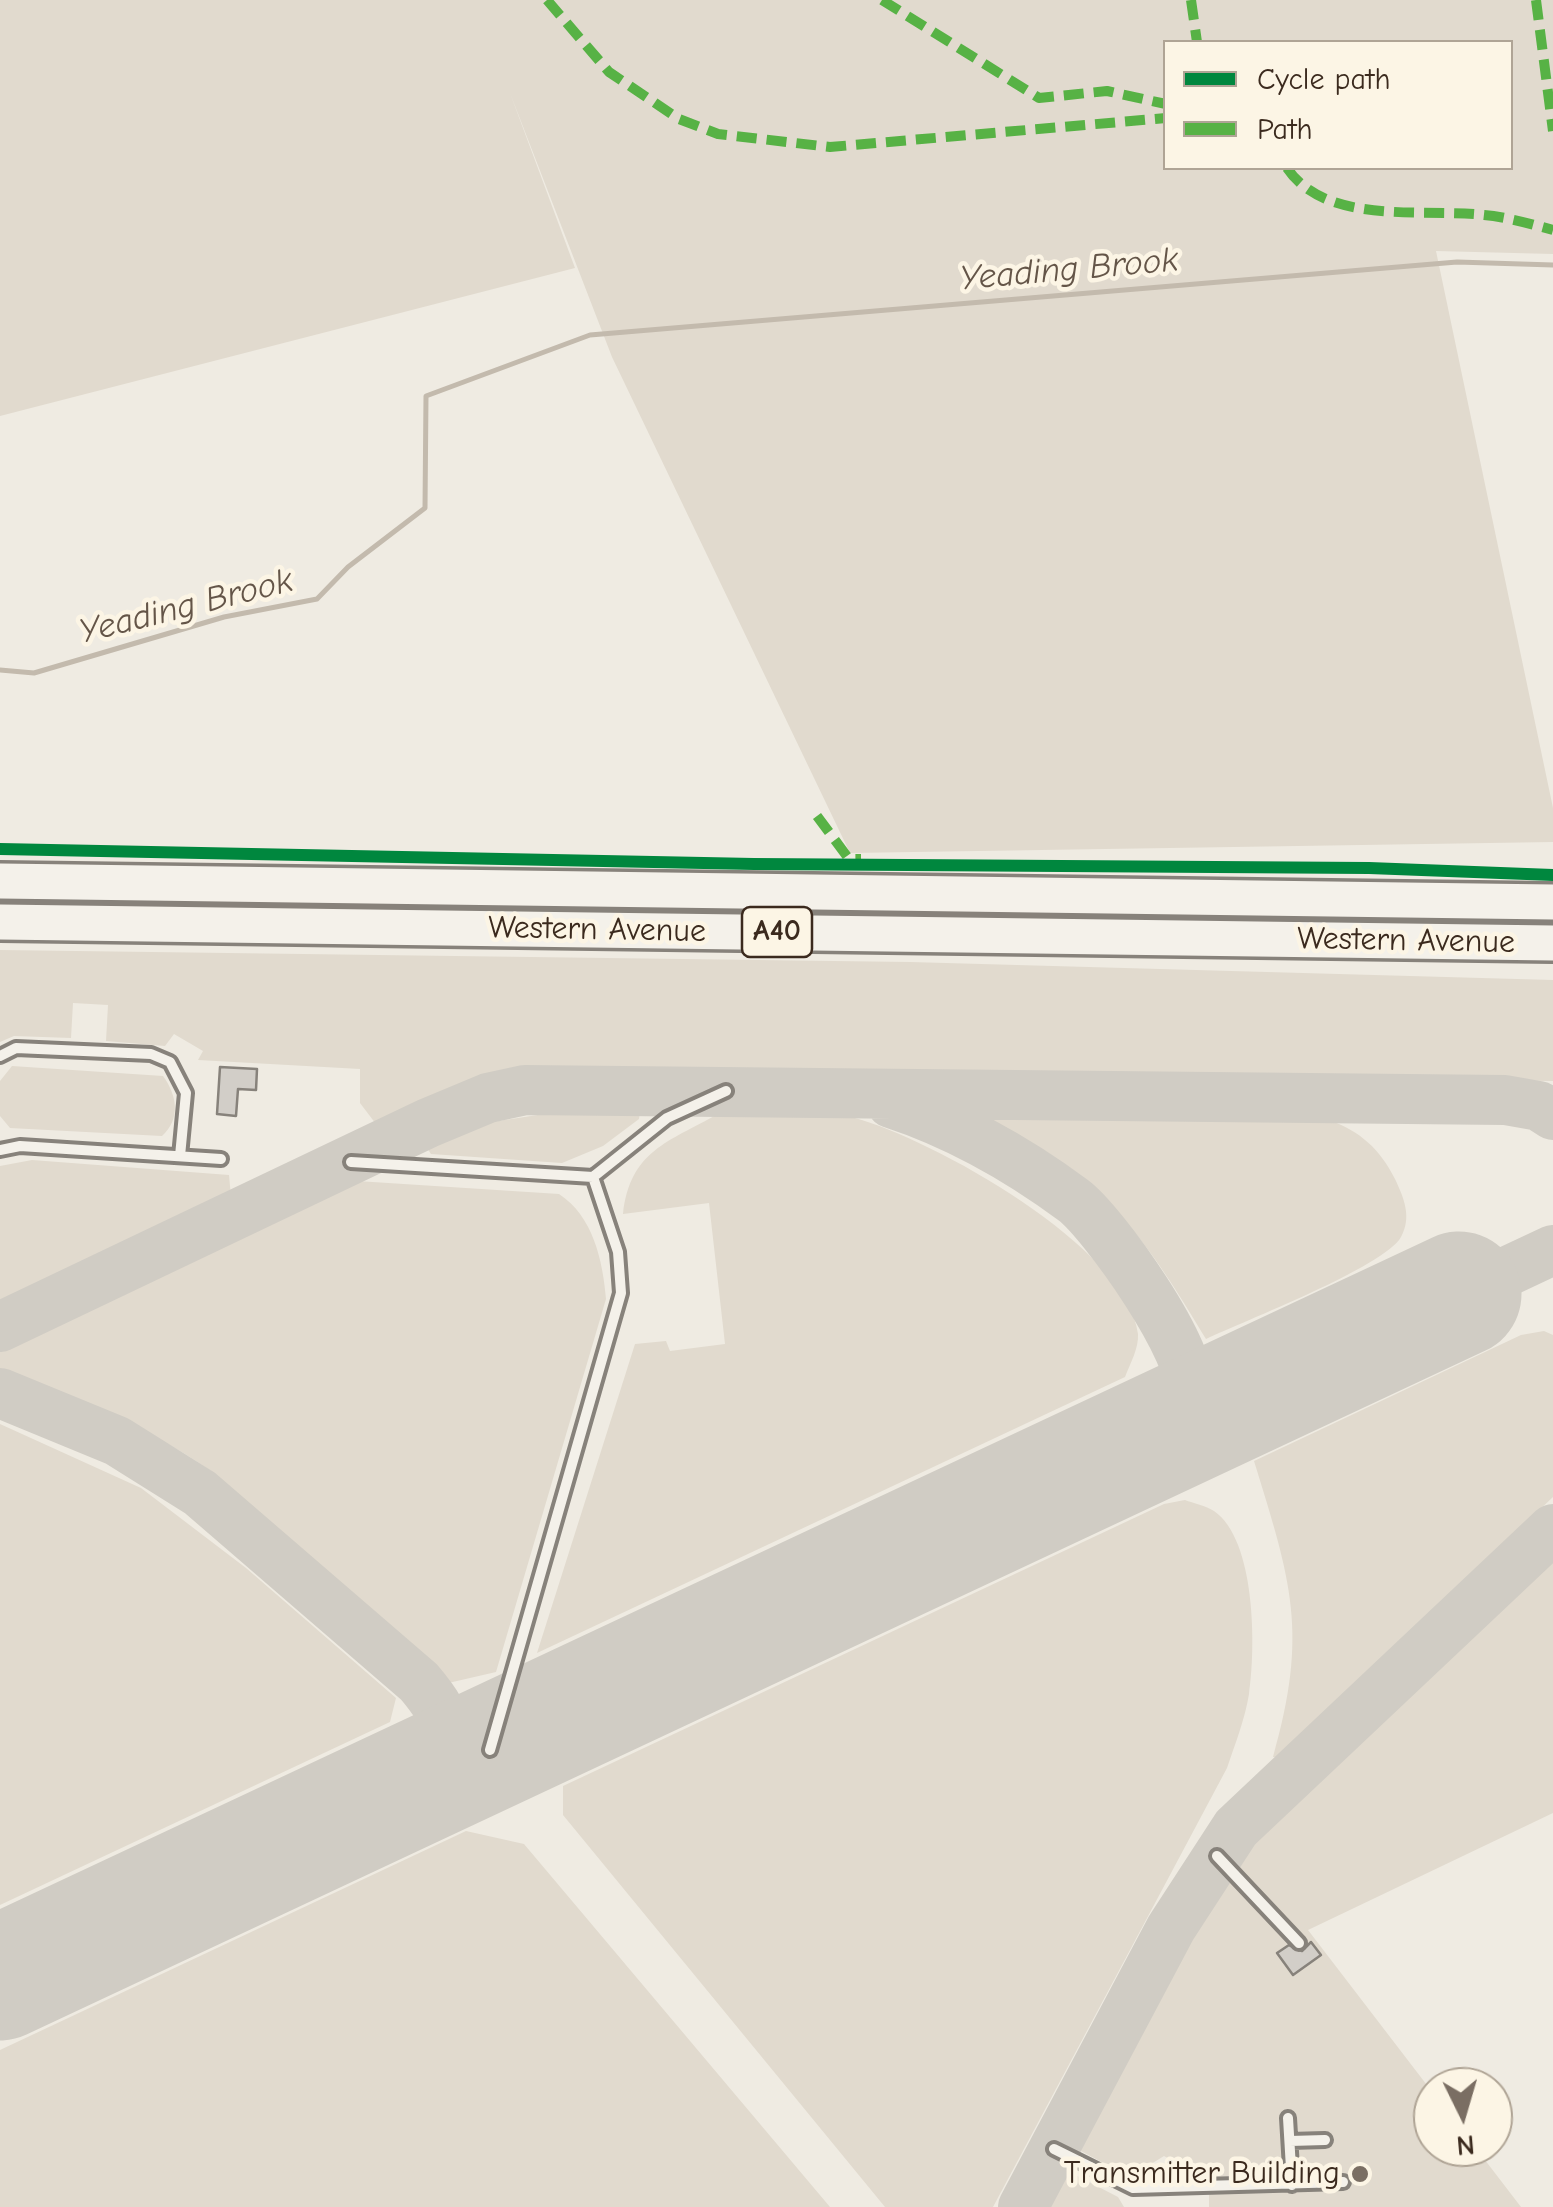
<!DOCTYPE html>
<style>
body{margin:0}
#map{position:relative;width:1553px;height:2207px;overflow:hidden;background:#efebe2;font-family:"Comic Neue",sans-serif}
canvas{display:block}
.legend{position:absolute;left:1163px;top:40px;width:350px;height:130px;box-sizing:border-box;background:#fcf5e5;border:2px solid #afa495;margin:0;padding:12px 18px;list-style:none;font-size:30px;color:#3b2a1e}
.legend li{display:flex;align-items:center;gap:20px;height:50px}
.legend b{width:50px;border:2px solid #afa495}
.north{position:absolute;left:1413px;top:2067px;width:100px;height:100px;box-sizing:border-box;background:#fcf5e5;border:2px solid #afa495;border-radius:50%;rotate:175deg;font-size:28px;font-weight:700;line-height:40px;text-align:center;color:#3b2a1e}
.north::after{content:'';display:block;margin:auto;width:35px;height:45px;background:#7a6e63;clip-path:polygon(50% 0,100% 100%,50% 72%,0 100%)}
</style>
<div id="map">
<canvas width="1553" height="2207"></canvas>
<ul class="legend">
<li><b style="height:12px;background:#00873e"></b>Cycle path</li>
<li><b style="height:12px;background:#57b245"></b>Path</li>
</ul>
<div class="north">N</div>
</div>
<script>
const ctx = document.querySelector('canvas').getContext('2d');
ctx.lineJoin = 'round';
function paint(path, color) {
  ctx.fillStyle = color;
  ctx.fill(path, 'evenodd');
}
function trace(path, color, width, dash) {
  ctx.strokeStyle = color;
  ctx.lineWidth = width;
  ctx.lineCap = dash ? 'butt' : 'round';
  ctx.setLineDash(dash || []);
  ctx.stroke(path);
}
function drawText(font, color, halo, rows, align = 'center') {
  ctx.font = font + ' "Comic Neue",sans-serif';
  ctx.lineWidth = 9;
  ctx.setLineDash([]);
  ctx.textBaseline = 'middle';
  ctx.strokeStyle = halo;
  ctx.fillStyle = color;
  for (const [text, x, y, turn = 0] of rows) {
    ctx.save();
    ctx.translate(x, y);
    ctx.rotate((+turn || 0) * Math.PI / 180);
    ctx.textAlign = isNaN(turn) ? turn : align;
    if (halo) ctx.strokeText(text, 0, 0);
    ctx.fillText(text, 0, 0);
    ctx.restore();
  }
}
const green = new Path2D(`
 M0 0H1553V254L1436 251 1553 808V842L850 853 612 357 510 93 575 268 0 416ZM1166 42H1510V168H1166Z
 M0 950 910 962 1553 980V1081L538 1071C480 1077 431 1101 379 1128L360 1103V1069L198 1060 203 1051 174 1034 165 1046 106 1041 108 1005 73 1003 71 1038 14 1036 0 1042Z
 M12 1066 163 1076C177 1095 181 1119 162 1136L10 1128 0 1116V1081Z
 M564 1111H640L639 1119 603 1146 562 1163 431 1154 427 1148 485 1123Z
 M718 1114C754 1115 823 1109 855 1118 932 1139 1128 1247 1138 1334 1139 1348 1130 1364 1125 1377L537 1653 635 1344 666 1341 670 1351 725 1344 709 1203 623 1214C630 1151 668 1142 718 1114Z
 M978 1115 1329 1120C1360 1131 1380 1149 1395 1179 1404 1198 1412 1217 1401 1237 1384 1267 1244 1321 1206 1339 1180 1296 1152 1249 1117 1213 1077 1174 1022 1148 975 1119Z
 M32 1160 229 1175 231 1197 0 1303V1166Z
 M357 1181 559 1194C593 1216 603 1261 606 1299L496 1672 444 1684 211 1471C146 1426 74 1396 0 1369V1351Z
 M1544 1331 1553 1335V1497L1278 1757H1273C1309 1632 1291 1581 1254 1461L1521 1335Z
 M0 1424 141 1488 246 1568 396 1698 390 1722 0 1905Z
 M1185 1500C1193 1503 1206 1506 1214 1511 1256 1540 1256 1648 1249 1694 1245 1719 1235 1744 1227 1768L993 2207H885L563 1815V1786L1164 1504Z
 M1553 1562V1813L1308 1930 1433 2093V2147H1475L1521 2207H1209V2182L1164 2156 1130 2177 1077 2149 1223 1877 1243 1850Z
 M466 1831 524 1844 830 2207H0V2050Z
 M1064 2169 1118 2197 1124 2207H1044Z`);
const stream = new Path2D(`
 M590 335 1457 262 1553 265
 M0 670 34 673 224 617 317 599 348 567 425 508 426 396 590 335`);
const taxiway = new Path2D(`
 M891 1103C955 1124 1019 1160 1073 1200 1103 1222 1199 1357 1189 1394 1184 1413 1163 1427 1149 1439
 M1459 1294 1553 1250
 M0 1327 428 1123 488 1098 525 1090 1505 1100 1539 1106 1553 1115
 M0 1393 117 1441 200 1493 419 1682C453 1722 459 1745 418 1784
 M1023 2207 1171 1928 1236 1828 1553 1529`);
const runway = new Path2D(`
 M0 1978 1459 1294`);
const building = new Path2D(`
 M220 1067 257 1069 256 1090 238 1089 236 1116 217 1114Z
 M1311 1942 1321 1955 1293 1975 1277 1953 1289 1945 1302 1951Z`);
const lane = new Path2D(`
 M0 1056 16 1048 151 1054 170 1062 186 1093 180 1156
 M0 1150 20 1146 221 1159
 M351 1162 593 1177 667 1118 726 1091
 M490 1750 621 1293 618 1252 593 1177
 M1217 1856 1299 1943
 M1288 2118 1292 2185
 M1290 2141 1325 2140
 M1054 2149 1133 2188 1343 2182`);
const highway = new Path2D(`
 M0 881 1553 902
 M0 922 1553 943`);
const quiet = new Path2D(`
 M547 0 609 72 679 119 718 134 830 147 1166 118
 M882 0 1039 98 1107 91 1166 104
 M1191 0 1197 42
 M1536 0 1553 131
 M1287 168C1326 226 1423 208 1484 215 1507 217 1531 224 1553 230
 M817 816 849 859H861`);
const cycleway = new Path2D(`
 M0 849 754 864 1369 868 1553 875`);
const markers = [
 [1360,2174,10,"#7a6e63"]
];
const shields = [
 [777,932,70]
];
const shieldNames = [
 ["A40",777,932]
];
const streetNames = [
 ["Western Avenue",597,930,1],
 ["Western Avenue",1406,941,1]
];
const poiNames = [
 ["Transmitter Building",1340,2174]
];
const waterNames = [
 ["Yeading Brook",1069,270,-5],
 ["Yeading Brook",186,607,-14]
];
paint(green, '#e1dace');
trace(stream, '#c3baad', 5);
trace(taxiway, '#d0ccc4', 50);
trace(runway, '#d0ccc4', 125);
paint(building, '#d2cec8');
trace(building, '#87827b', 2.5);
trace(lane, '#87827b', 18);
trace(highway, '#87827b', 42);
trace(lane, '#f4f1ea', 10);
trace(highway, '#f4f1ea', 35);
trace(quiet, '#57b245', 10, [20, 10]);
trace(cycleway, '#00873e', 12);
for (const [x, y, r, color] of markers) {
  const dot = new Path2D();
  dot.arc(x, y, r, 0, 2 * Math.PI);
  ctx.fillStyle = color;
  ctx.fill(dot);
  trace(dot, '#fcf5e5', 4);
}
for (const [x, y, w] of shields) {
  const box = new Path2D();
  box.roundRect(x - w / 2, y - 25, w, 50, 8);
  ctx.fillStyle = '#fcf5e5';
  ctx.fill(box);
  trace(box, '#3b2a1e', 2.5);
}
drawText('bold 30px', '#3b2a1e', null, shieldNames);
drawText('32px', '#3b2a1e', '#fcf5e5', streetNames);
drawText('32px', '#3b2a1e', '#fcf5e5', poiNames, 'right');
drawText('italic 35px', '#645548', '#fcf5e5', waterNames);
</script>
